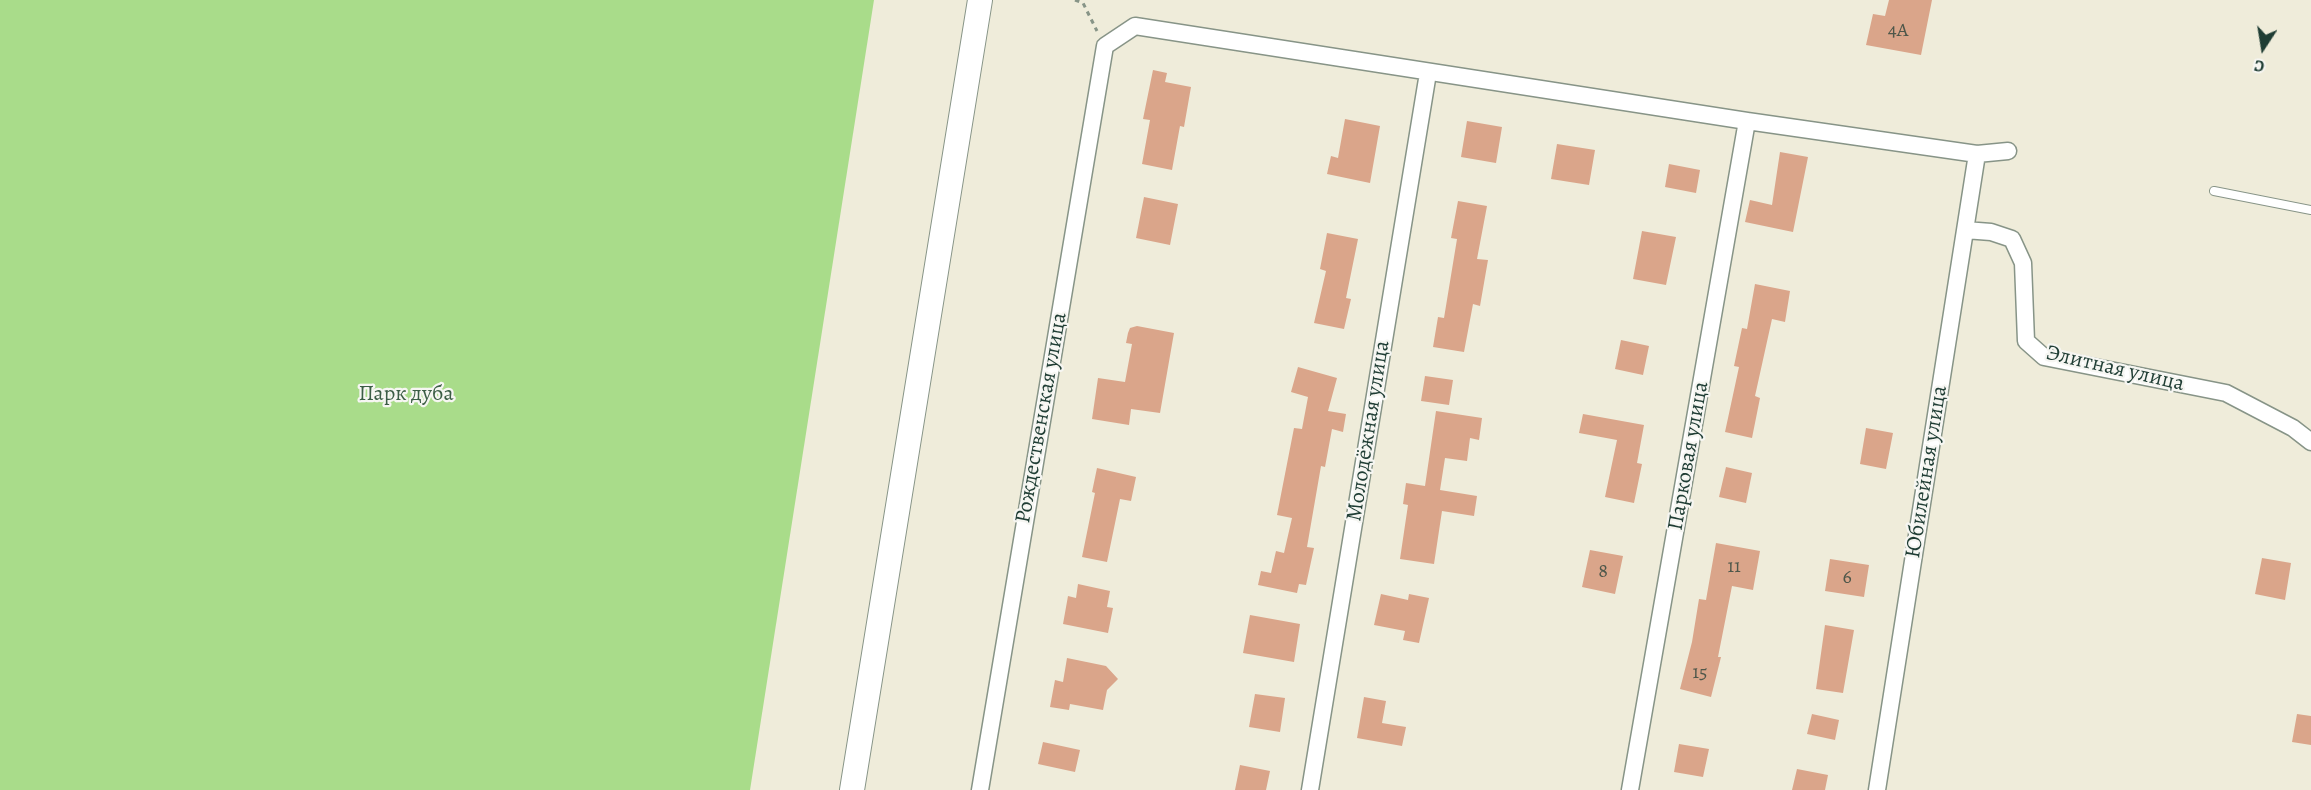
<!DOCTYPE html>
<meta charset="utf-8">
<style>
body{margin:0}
#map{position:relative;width:2311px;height:790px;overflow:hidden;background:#efecda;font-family:Alegreya,serif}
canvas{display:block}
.north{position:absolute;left:2233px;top:18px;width:60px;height:60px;-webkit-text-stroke:4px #f6f6f2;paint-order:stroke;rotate:192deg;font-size:16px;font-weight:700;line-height:24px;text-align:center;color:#1f3d34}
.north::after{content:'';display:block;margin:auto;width:21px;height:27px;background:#1f3d34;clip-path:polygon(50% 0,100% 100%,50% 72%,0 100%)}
</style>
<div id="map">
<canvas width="2311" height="790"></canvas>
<div class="north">С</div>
</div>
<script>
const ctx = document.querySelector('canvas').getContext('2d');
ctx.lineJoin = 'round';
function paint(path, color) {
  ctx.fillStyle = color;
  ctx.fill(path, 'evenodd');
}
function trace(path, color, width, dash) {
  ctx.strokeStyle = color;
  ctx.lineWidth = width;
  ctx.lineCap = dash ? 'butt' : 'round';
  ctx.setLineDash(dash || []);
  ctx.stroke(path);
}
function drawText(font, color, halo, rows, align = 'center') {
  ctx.font = font + ' Alegreya,serif';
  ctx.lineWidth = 4.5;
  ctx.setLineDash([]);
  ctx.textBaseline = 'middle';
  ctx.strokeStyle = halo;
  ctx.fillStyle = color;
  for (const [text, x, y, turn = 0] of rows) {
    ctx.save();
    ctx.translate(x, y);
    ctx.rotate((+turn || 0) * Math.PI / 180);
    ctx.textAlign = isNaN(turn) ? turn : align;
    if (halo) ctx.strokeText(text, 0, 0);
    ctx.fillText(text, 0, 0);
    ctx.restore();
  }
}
const green = new Path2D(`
 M0 0H874L750 790H0Z`);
const building = new Path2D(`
 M1889 0H1932L1921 55 1866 45 1873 14 1885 16Z
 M1153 70 1167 73 1165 82 1191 87 1184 127 1180 126 1172 170 1142 164 1150 120 1143 119Z
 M1345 119 1380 126 1370 183 1327 174 1331 156 1338 158Z
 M1467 121 1502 127 1496 163 1461 157Z
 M1557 144 1595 150 1589 185 1551 179Z
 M1780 152 1808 157 1793 232 1745 222 1750 200 1772 205Z
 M1669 164 1700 170 1696 193 1665 187Z
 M1144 197 1178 204 1170 245 1136 238Z
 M1458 201 1487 206 1477 259 1488 260 1480 306 1473 304 1464 352 1433 347 1438 317 1444 318 1457 239 1451 238Z
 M1642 231 1676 237 1666 285 1633 279Z
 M1327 233 1358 239 1346 298 1351 299 1344 329 1314 323 1326 271 1320 269Z
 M1755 284 1790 291 1785 322 1772 319 1755 396 1760 398 1752 438 1725 432 1739 367 1734 366 1742 328 1747 329Z
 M1137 326 1174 333 1160 413 1131 409 1129 425 1092 419 1098 378 1125 382 1132 344 1126 343 1128 333 1130 328Z
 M1621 340 1649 346 1643 375 1615 369Z
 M1298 367 1337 378 1328 411 1346 414 1343 432 1332 429 1325 467 1321 466 1307 547 1314 548 1306 585 1299 584 1297 593 1258 585 1261 571 1271 573 1276 551 1284 553 1292 518 1277 515 1294 428 1302 429 1308 397 1291 392Z
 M1425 376 1453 380 1449 405 1421 401Z
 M1436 411 1482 418 1479 440 1470 438 1467 461 1445 458 1440 490 1477 496 1474 516 1442 511 1434 564 1400 559 1408 505 1403 504 1406 483 1425 486Z
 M1583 414 1644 425 1637 463 1642 464 1634 503 1605 497 1617 440 1579 433Z
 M1866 428 1893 433 1886 469 1860 464Z
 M1726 467 1752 473 1746 503 1719 497Z
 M1097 468 1136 477 1131 501 1120 499 1107 562 1082 557 1095 493 1092 492Z
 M1716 543 1760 551 1753 590 1732 586 1718 657H1721L1711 697 1680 689 1692 642 1699 599 1706 600Z
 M1590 550 1623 556 1615 594 1582 587Z
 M2262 558 2291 563 2285 600 2255 594Z
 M1830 559 1869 565 1864 597 1825 591Z
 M1078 584 1110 591 1107 607 1113 608 1108 633 1063 624 1068 596 1076 598Z
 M1381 594 1408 600 1409 594 1429 598 1419 643 1403 640 1405 631 1374 625Z
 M1250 615 1300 624 1294 662 1243 653Z
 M1825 625 1854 630 1843 693 1816 689Z
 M1067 658 1106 666 1118 679 1107 690 1103 710 1070 704 1069 710 1050 707 1055 680 1063 682Z
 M1255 694 1285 698 1280 732 1249 727Z
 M1364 697 1386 701 1382 723 1406 727 1402 746 1357 738Z
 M1812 714 1839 720 1835 740 1807 734Z
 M2297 714 2311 716V745L2292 742Z
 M1043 742 1080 750 1075 772 1038 764Z
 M1679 744 1709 749 1703 777 1674 772Z
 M1240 765 1270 771 1266 790H1235Z
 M1797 769 1828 775 1825 790H1792Z`);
const path = new Path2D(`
 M1075 0 1083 3 1097 31`);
const service = new Path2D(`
 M2214 191 2311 210`);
const minor = new Path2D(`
 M1965 230 1991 232 2012 239 2023 263 2026 341 2044 357 2226 393 2293 428 2311 442
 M980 790 1105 46 1135 26 1747 121 1977 154 2008 151
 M1310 790 1428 73
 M1630 790 1747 121
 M1877 790 1977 154`);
const secondary = new Path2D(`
 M852 790 980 0`);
const numberNames = [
 ["4А",1898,31],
 ["11",1734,567],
 ["8",1603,572],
 ["6",1847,578],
 ["15",1700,673]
];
const streetNames = [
 ["Элитная улица",2115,369,13],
 ["Рождественская улица",1042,418,-80],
 ["Молодёжная улица",1369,431,-81],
 ["Парковая улица",1689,456,-80],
 ["Юбилейная улица",1927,472,-81]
];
const parkNames = [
 ["Парк дуба",406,395]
];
paint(green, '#a9dc8a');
paint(building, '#daa58a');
trace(service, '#879487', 10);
trace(minor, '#879487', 19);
trace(secondary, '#879487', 26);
trace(path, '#879487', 3, [4.5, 4.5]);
trace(service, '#fff', 8);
trace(minor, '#fff', 16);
trace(secondary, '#fff', 24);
drawText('20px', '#4e574a', null, numberNames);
drawText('22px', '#1f3d34', '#f6f6f2', streetNames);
drawText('22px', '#3b5d45', '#f6f6f2', parkNames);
</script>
